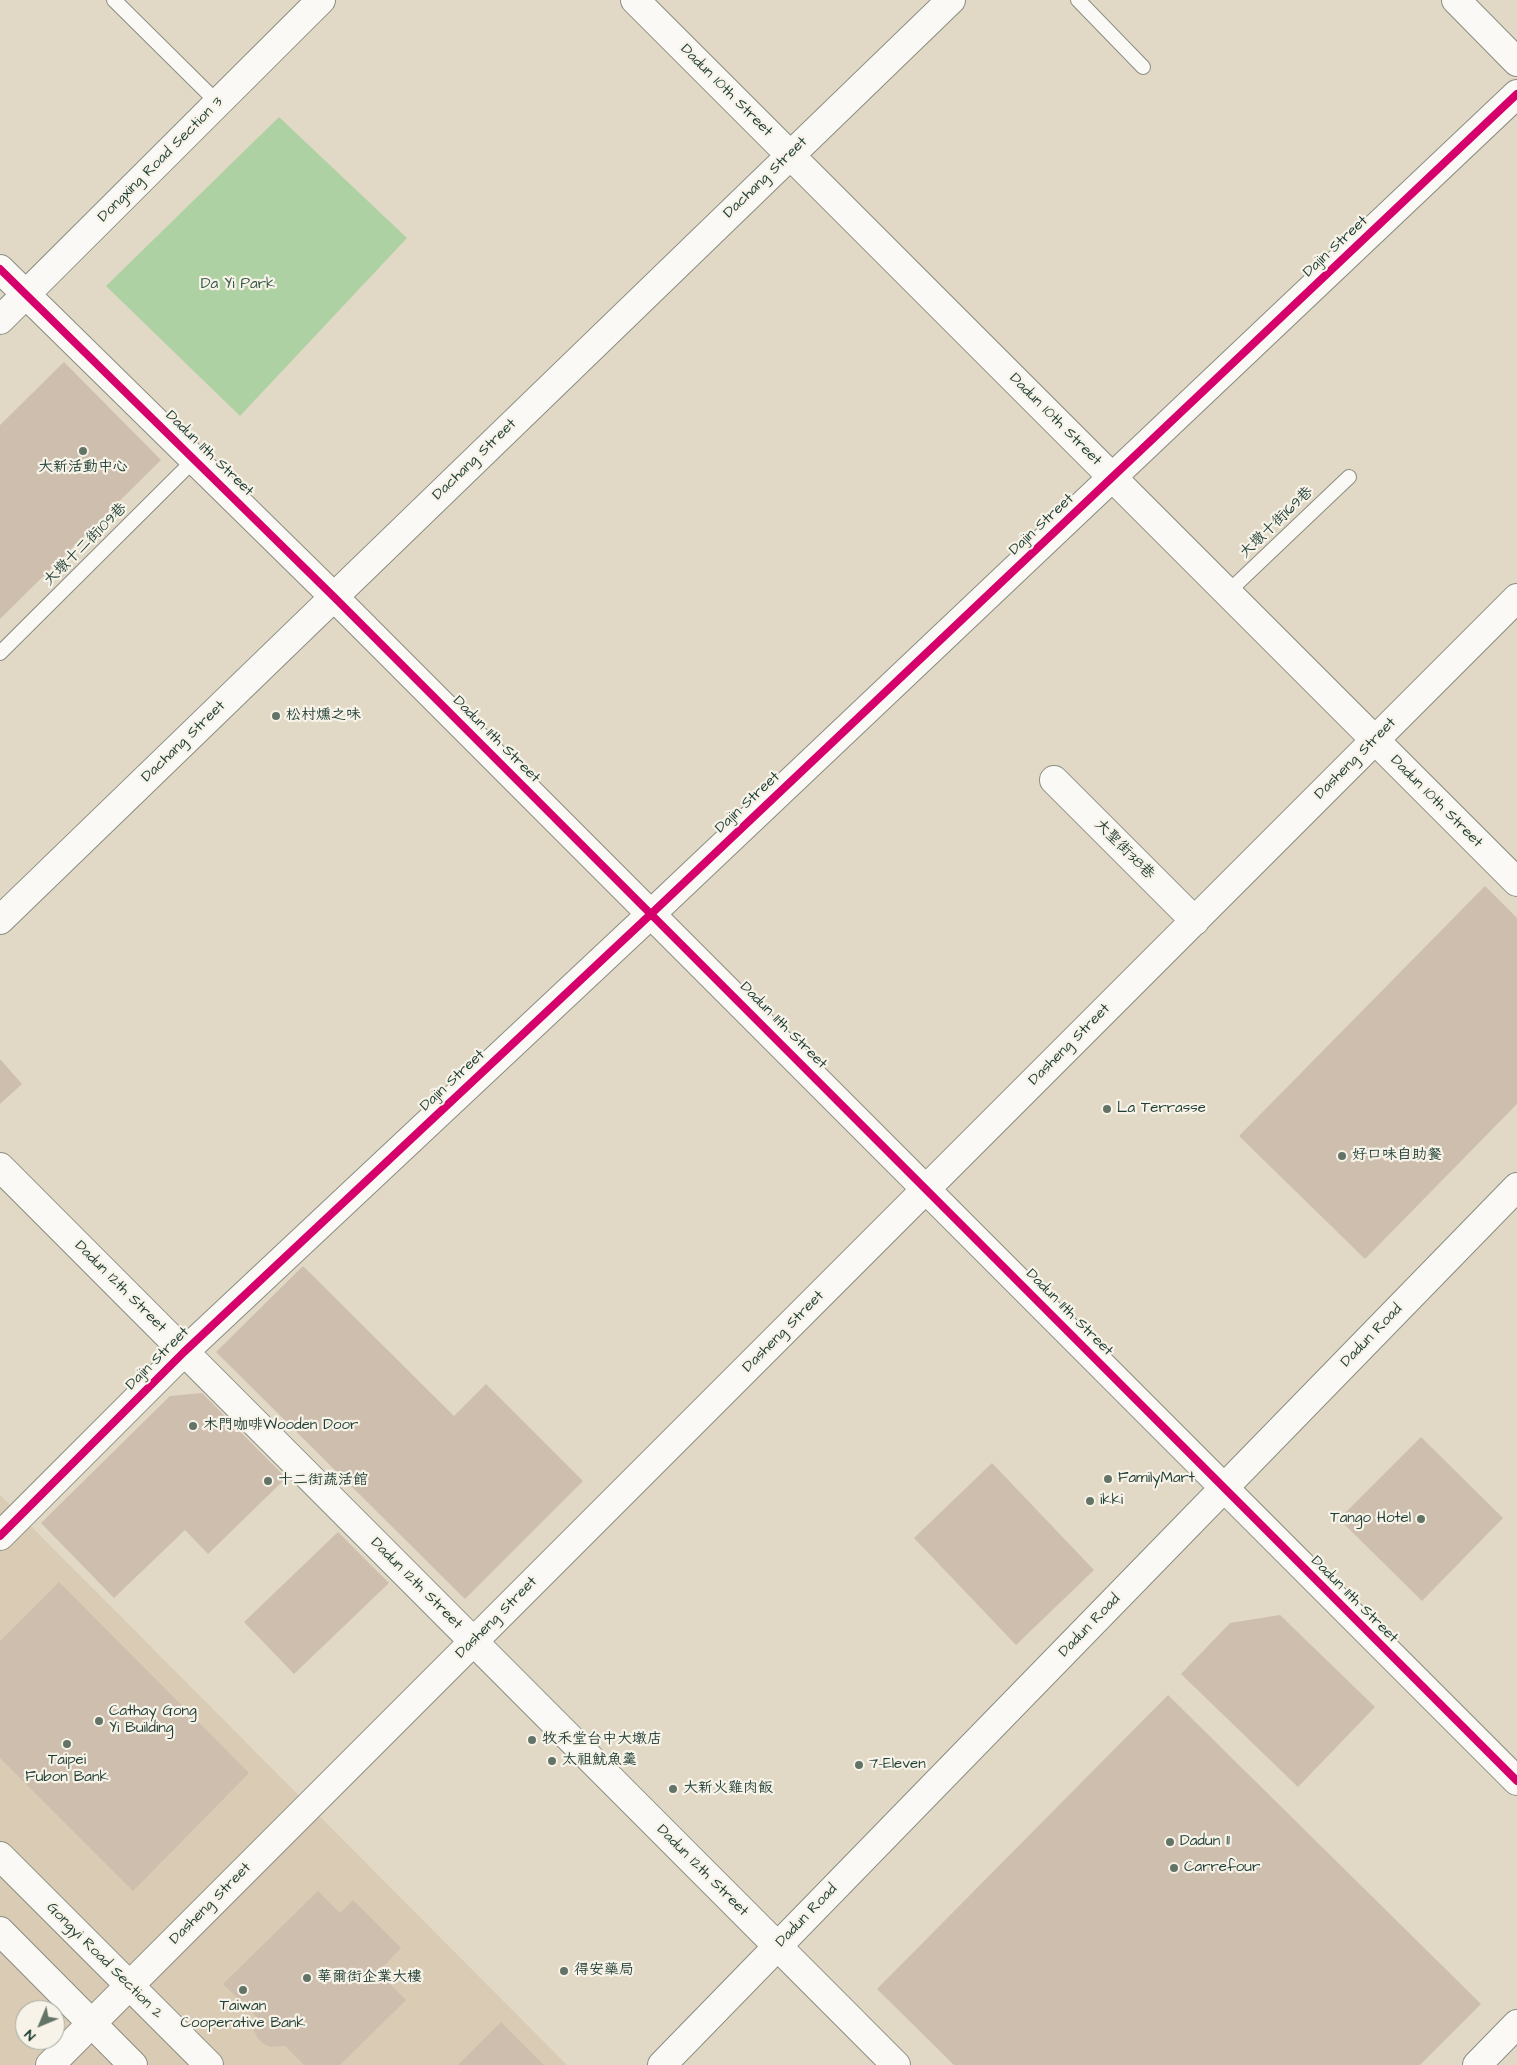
<!DOCTYPE html>
<meta charset="utf-8">
<style>
body{margin:0}
#map{position:relative;width:1517px;height:2065px;overflow:hidden;background:#e1d9c6;font-family:"Architects Daughter",sans-serif}
canvas{display:block}
.north{position:absolute;left:15px;top:2000px;width:50px;height:50px;box-sizing:border-box;background:#f7f3e8;border:1px solid #a1aaa0;border-radius:50%;rotate:225deg;font-size:14px;font-weight:700;line-height:20px;text-align:center;color:#1f3d34}
.north::after{content:'';display:block;margin:auto;width:18px;height:22px;background:#637467;clip-path:polygon(50% 0,100% 100%,50% 72%,0 100%)}
</style>
<div id="map">
<canvas width="1517" height="2065"></canvas>
<div class="north">N</div>
</div>
<script>
const ctx = document.querySelector('canvas').getContext('2d');
ctx.lineJoin = 'round';
function paint(path, color) {
  ctx.fillStyle = color;
  ctx.fill(path, 'evenodd');
}
function trace(path, color, width, dash) {
  ctx.strokeStyle = color;
  ctx.lineWidth = width;
  ctx.lineCap = dash ? 'butt' : 'round';
  ctx.setLineDash(dash || []);
  ctx.stroke(path);
}
function drawText(font, color, halo, rows, align = 'center') {
  ctx.font = font + ' "Architects Daughter","LXGW WenKai TC",sans-serif';
  ctx.lineWidth = 4.5;
  ctx.setLineDash([]);
  ctx.textBaseline = 'middle';
  ctx.strokeStyle = halo;
  ctx.fillStyle = color;
  for (const [text, x, y, turn = 0] of rows) {
    ctx.save();
    ctx.translate(x, y);
    ctx.rotate((+turn || 0) * Math.PI / 180);
    ctx.textAlign = isNaN(turn) ? turn : align;
    if (halo) ctx.strokeText(text, 0, 0);
    ctx.fillText(text, 0, 0);
    ctx.restore();
  }
}
const built = new Path2D(`
 M0 1495 567 2065H0ZM25 2010H55V2040H25Z`);
const green = new Path2D(`
 M279 117 407 238 240 416 106 286Z`);
const building = new Path2D(`
 M64 362 161 460 0 619V425Z
 M1485 886 1517 918V1104L1365 1259 1239 1136Z
 M0 1059 22 1084 0 1104Z
 M303 1266 454 1416 486 1384 583 1481 465 1599 216 1352Z
 M202 1393 286 1478 208 1554 185 1530 114 1598 41 1523 170 1396Z
 M1421 1437 1503 1518 1422 1601 1339 1519Z
 M992 1463 1094 1570 1016 1645 914 1538Z
 M338 1532 389 1583 294 1674 244 1622Z
 M59 1582 249 1773 133 1891 0 1758V1641Z
 M1280 1615 1375 1707 1298 1787 1181 1674 1230 1623Z
 M1168 1695 1481 2004 1420 2065H954L877 1989Z
 M318 1891 340 1913 353 1900 401 1948 378 1972 406 2000 340 2065H304L285 2046 271 2047 264 2044 258 2039 254 2031 255 2015 223 1984Z
 M501 2022 544 2065H458Z`);
const service = new Path2D(`
 M114 0 218 103
 M1078 0 1143 67
 M1227 593 1349 477
 M0 653 195 459`);
const minor = new Path2D(`
 M635 0 1517 882
 M0 269 334 597 1517 1781
 M1054 780 1195 921
 M0 920 951 0
 M0 1167 896 2065
 M0 1536 184 1352 651 914 1517 94
 M50 2065 1517 598
 M1477 2065 1517 2024`);
const tertiary = new Path2D(`
 M0 320 321 0
 M662 2065 1517 1187`);
const secondary = new Path2D(`
 M1456 0 1517 62
 M0 1856 209 2065
 M0 1931 133 2065`);
const cycleway = new Path2D(`
 M0 269 334 597 1517 1781
 M0 1536 184 1352 651 914 1517 94`);
const markers = [
 [83,451,5,"#637467"],
 [276,716,5,"#637467"],
 [1107,1109,5,"#637467"],
 [1342,1156,5,"#637467"],
 [193,1426,5,"#637467"],
 [1108,1479,5,"#637467"],
 [268,1481,5,"#637467"],
 [1090,1501,5,"#637467"],
 [1421,1519,5,"#637467"],
 [99,1721,5,"#637467"],
 [532,1740,5,"#637467"],
 [67,1744,5,"#637467"],
 [552,1761,5,"#637467"],
 [859,1765,5,"#637467"],
 [673,1789,5,"#637467"],
 [1170,1842,5,"#637467"],
 [1174,1868,5,"#637467"],
 [564,1971,5,"#637467"],
 [307,1978,5,"#637467"],
 [243,1990,5,"#637467"]
];
const streetNames = [
 ["Dadun 10th Street",726,91,45],
 ["Dongxing Road Section 3",161,160,-45],
 ["Dachang Street",766,178,-44],
 ["Dajin Street",1336,247,-43],
 ["Dadun 10th Street",1055,420,45],
 ["Dadun 11th Street",209,454,44],
 ["Dachang Street",475,460,-44],
 ["大墩十街169巷",1277,523,-44],
 ["Dajin Street",1042,525,-43],
 ["大墩十二街109巷",86,545,-45],
 ["Dadun 11th Street",496,740,45],
 ["Dachang Street",184,742,-44],
 ["Dasheng Street",1356,759,-45],
 ["Dadun 10th Street",1436,802,45],
 ["Dajin Street",748,803,-43],
 ["大聖街38巷",1124,850,45],
 ["Dadun 11th Street",783,1026,45],
 ["Dasheng Street",1070,1045,-45],
 ["Dajin Street",453,1081,-43],
 ["Dadun 12th Street",120,1287,45],
 ["Dadun 11th Street",1069,1313,45],
 ["Dasheng Street",784,1332,-45],
 ["Dadun Road",1372,1336,-46],
 ["Dajin Street",158,1359,-45],
 ["Dadun 12th Street",416,1584,45],
 ["Dadun 11th Street",1354,1600,45],
 ["Dasheng Street",497,1618,-45],
 ["Dadun Road",1090,1626,-46],
 ["Dadun 12th Street",702,1871,45],
 ["Dasheng Street",211,1904,-45],
 ["Dadun Road",807,1916,-46],
 ["Gongyi Road Section 2",104,1961,45]
];
const parkNames = [
 ["Da Yi Park",238,285]
];
const poiNames = [
 ["大新活動中心",83,468,"center"],
 ["松村燻之味",286,716],
 ["La Terrasse",1117,1109],
 ["好口味自助餐",1352,1156],
 ["木門咖啡Wooden Door",203,1426],
 ["FamilyMart",1118,1479],
 ["十二街蔬活館",278,1481],
 ["ikki",1100,1501],
 ["Tango Hotel",1411,1519,"right"],
 ["Cathay Gong",109,1712],
 ["Yi Building",109,1729],
 ["牧禾堂台中大墩店",542,1740],
 ["Taipei",67,1761,"center"],
 ["Fubon Bank",67,1778,"center"],
 ["太祖魷魚羹",562,1761],
 ["7-Eleven",869,1765],
 ["大新火雞肉飯",683,1789],
 ["Dadun 11",1180,1842],
 ["Carrefour",1184,1868],
 ["得安藥局",574,1971],
 ["華爾街企業大樓",317,1978],
 ["Taiwan",243,2007,"center"],
 ["Cooperative Bank",243,2024,"center"]
];
paint(built, '#dacbb5');
paint(green, '#aed1a3');
paint(building, '#cebead');
trace(service, '#8b8d81', 16);
trace(minor, '#8b8d81', 30);
trace(tertiary, '#8b8d81', 30);
trace(secondary, '#8b8d81', 30);
trace(service, '#faf9f6', 14);
trace(minor, '#faf9f6', 28);
trace(tertiary, '#faf9f6', 28);
trace(secondary, '#faf9f6', 28);
trace(cycleway, '#d6006c', 8);
for (const [x, y, r, color] of markers) {
  const dot = new Path2D();
  dot.arc(x, y, r, 0, 2 * Math.PI);
  ctx.fillStyle = color;
  ctx.fill(dot);
  trace(dot, '#f7f3e8', 2);
}
drawText('15px', '#1f3d34', '#f7f3e8', streetNames);
drawText('15px', '#335945', '#f7f3e8', parkNames);
drawText('15px', '#1f3d34', '#f7f3e8', poiNames, 'left');
</script>
